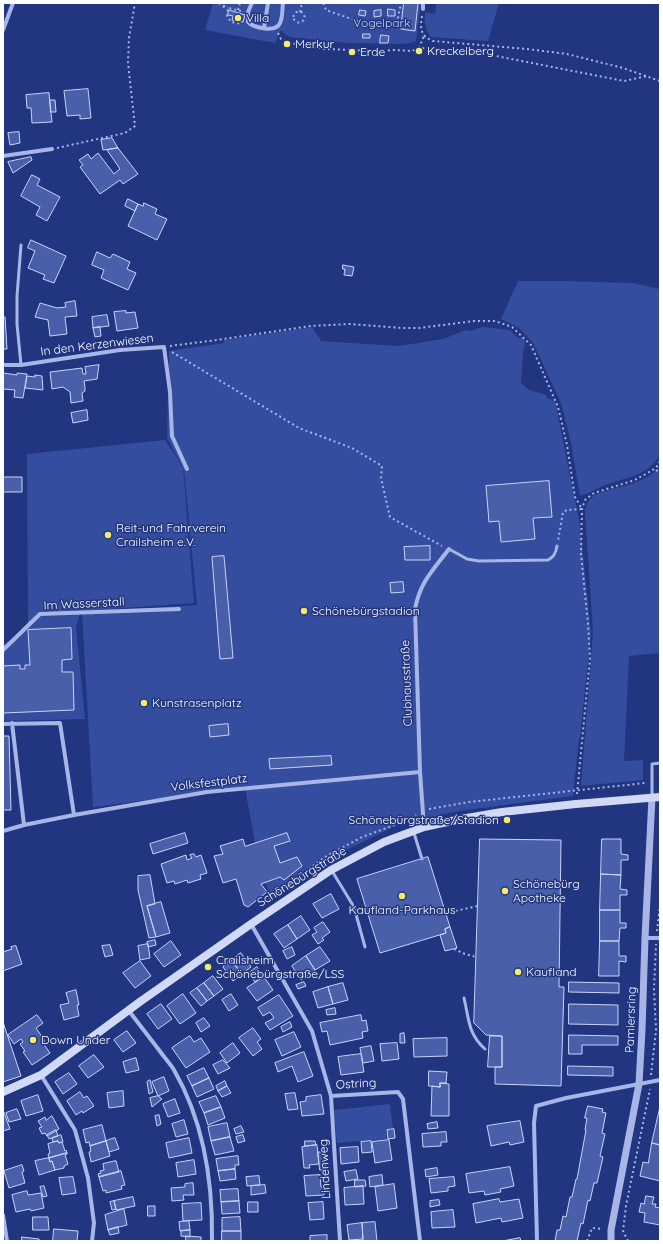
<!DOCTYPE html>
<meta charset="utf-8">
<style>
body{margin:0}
#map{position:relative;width:663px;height:1244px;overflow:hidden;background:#213580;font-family:Quicksand,sans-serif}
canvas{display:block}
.frame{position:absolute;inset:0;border:4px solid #fff;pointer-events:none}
</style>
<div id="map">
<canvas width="663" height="1244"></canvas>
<div class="frame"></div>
</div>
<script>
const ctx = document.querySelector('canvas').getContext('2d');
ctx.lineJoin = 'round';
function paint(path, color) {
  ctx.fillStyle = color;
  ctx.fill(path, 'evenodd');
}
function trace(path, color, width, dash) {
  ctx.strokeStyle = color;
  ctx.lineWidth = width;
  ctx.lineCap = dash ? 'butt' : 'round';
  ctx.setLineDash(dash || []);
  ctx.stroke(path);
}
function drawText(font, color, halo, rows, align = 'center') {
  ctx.font = font + ' Quicksand,sans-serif';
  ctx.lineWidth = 3;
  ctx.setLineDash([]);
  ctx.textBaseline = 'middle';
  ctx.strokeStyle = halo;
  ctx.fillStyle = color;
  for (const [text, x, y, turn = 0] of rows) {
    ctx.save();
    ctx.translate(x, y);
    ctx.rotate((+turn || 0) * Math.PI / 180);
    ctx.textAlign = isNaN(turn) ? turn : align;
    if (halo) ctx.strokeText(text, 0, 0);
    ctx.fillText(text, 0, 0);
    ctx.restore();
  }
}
const green = new Path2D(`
 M213 3H421L416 41 411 43 403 44 346 43 290 37 284 34 281 30 275 43 205 30Z
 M436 3H499L488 41 431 37C425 29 424 22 425 12L435 14Z
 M518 281H561L633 283 660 289V454C649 477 624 477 603 486 595 489 588 494 580 496L571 443 561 403 533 343 519 328 501 319Z
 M312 327 321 341 399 346 443 339 466 330 471 331 483 327 510 330 518 338H524L525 344 523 352 521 383 529 390 546 395 547 398 555 401 580 525 591 633 580 738H579L573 796 459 811 399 824 336 855 271 898 259 865 245 788 93 807 82 612 197 605 184 470 183 468 194 603 81 611 76 627 85 719 3 721V645L28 628 27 454 165 440 182 466 167 438 169 351 224 343V340Z
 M660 466V653L629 656 624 761 643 760V780L581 786 593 632 585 511C586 507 587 502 590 499 595 493 605 491 612 489 629 485 649 480 660 466Z
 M390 1104 393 1128 386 1129 387 1139 337 1143 334 1110Z`);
const building = new Path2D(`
 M404 3H418L415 31 401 29Z
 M388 9 395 10V16H388Z
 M229 10 245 15 243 22 232 20 233 16 228 15Z
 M360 10 366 11 365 16 359 15Z
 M381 10V16L374 17V11Z
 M363 34H370V38H363Z
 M381 35 389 36 388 43H380Z
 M88 89 91 118 80 119V115L67 116 64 91Z
 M49 93 52 122 32 123 31 108H27L26 95Z
 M50 100H55L56 112H51Z
 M19 132 20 143 10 145 8 133Z
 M112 138 118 148 103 150 101 140Z
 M118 148 138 174 123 184 120 180 100 194 80 167 83 165 79 160 88 154 91 159 98 153 114 174 120 169 107 150Z
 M31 157 32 160 13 173 8 162Z
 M32 175 40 179 37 185 60 197 47 221 36 215 40 207 21 196Z
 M128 199 138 204 135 211 125 206Z
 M144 203 157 209 155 214 167 219 157 240 128 226 138 204 143 206Z
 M31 240 66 256 54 283 43 279 45 275 28 268 35 251 28 248Z
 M97 252 110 258 113 254 130 262 127 269 136 273 128 290 101 278 104 270 92 265Z
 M343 265 354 267 352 276 344 275 345 269H343Z
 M75 301 77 316 65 317 67 334 50 336 48 320 35 317 40 303 57 308 66 307 65 303Z
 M126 311V313L135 312 138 328 117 331 114 312Z
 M107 315 109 326 93 328 92 317Z
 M3 317H5L7 349H3Z
 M100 327 101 336 95 337 93 328Z
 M99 365 97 379 84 381 85 388V391L82 393 83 401 71 403 70 392 63 387 52 389 50 372 82 368 83 374H86L85 367Z
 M3 373 17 375V373L27 374 23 398 14 397 15 390 3 389Z
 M35 375 42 376 43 390 25 388 27 376 35 377Z
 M87 410 88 420 73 423 71 413Z
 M3 477H22V492H3Z
 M549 481 552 517 533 518 535 539 501 542 499 521 489 522 486 486Z
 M430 546V560H405L404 547Z
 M224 556 233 658 220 659 212 557Z
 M403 582 404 592 391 593 390 583Z
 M71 628 72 659 62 660V672H73L74 710 3 713V666L20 665V669H25V665H30L28 630Z
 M228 724 229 735 210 737 209 726Z
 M3 736H9L11 810H3Z
 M331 756 332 765 270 769 269 759Z
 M185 833 188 843 153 854 150 844Z
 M287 833 290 841 274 846 280 863 297 857 302 866 284 880 280 877 261 884 267 892 248 907 244 905 236 879 223 883 214 856 223 854 220 846 243 839 245 846Z
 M480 839 561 840 559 987H564L561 1086 495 1084V1067H502V1036L486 1035 474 1023Z
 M602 839H621V854L628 855V860H621V875L601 874Z
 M194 854 196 857 201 855 207 873 200 875 201 879 188 883 187 880 175 884 174 881 167 883 161 864 186 855 187 860 192 858 190 855Z
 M428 857 450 927 445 929 446 933 380 953 357 879Z
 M601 874 621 875 620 889 627 890V895H620V910H600Z
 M150 875 155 904 147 906 156 937 149 938 138 890V876Z
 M331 894 339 909 322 918 313 904Z
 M161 902 170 933 156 937 147 906Z
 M600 910H620V923H626V928H620L619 941H600Z
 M301 916 310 930 297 939 288 925Z
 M323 922 330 932 322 938 324 940 318 944 312 935 317 932 314 928Z
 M288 925 297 939 284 948 274 934Z
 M450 927 457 948 445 951 440 935 446 933 445 929Z
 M155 940 156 945 148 947 147 942Z
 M171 941 181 955 164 967 154 954Z
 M600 941H619V956H626V962L619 961V976H599Z
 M148 944 150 958 140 960 138 946Z
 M110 945 113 955 105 957 102 946Z
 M16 946 22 964 3 971V952L12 949 11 947Z
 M292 947 295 955 287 959 283 951Z
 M320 947 330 961 315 970 306 956Z
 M241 953 251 967 242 974 231 960Z
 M306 956 315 970 301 980 292 966Z
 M231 960 242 974 233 981 223 967Z
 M140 961 151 976 135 988 123 973Z
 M257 967 261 973 252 978 249 973Z
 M261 973 264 977 255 982 252 978Z
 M213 976 223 989 214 996 204 983Z
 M264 977 273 990 257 1001 247 988Z
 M304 982 306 986 298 989 296 985Z
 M569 982 619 983V993L569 992Z
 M204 983 214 996 207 1001 197 988Z
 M343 983 348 1000 333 1004 328 987Z
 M328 987 333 1004 318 1008 313 992Z
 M197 988 207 1001 201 1006 190 993Z
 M76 990 79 1005H77L79 1016 64 1020 60 1005 69 1003 66 993Z
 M183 994 196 1013 180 1024 167 1006Z
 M231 994 238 1005 229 1011 222 1000Z
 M279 995 293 1016 270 1030 265 1023 274 1018 270 1012 263 1016 258 1008Z
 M161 1004 172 1019 158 1029 147 1014Z
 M569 1004 618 1005V1025L569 1024Z
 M335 1008 336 1014 327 1015 326 1010Z
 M37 1015 43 1023 36 1028 45 1041 43 1043 50 1053 32 1065 23 1052 25 1051 20 1044 23 1042 21 1039 14 1044 8 1035Z
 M361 1015 362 1021 366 1020 368 1031 362 1032 363 1038 330 1045 327 1031 322 1032 320 1023Z
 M204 1018 210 1026 201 1032 196 1023Z
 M3 1022 21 1076 3 1082Z
 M290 1022 292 1027 283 1032 281 1027Z
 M253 1028 261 1039 257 1042 262 1049 253 1056 239 1038Z
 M127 1031 136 1043 123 1052 114 1040Z
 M294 1032 301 1047 282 1056 275 1040Z
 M404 1033 405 1043H400V1034Z
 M569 1035 618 1036V1045H582V1054H569Z
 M190 1036 194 1042 201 1038 210 1052 186 1068 172 1048Z
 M490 1036H502V1067H488Z
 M447 1038V1056L414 1057 413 1039Z
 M233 1043 240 1053 227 1063 220 1053Z
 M397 1043 399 1059 382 1061 380 1044Z
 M371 1046 374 1061 363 1063 360 1048Z
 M304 1052 313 1076 298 1082 292 1066 278 1072 275 1063Z
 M361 1054 364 1072 341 1075 338 1057Z
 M94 1055 104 1067 88 1078 79 1066Z
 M136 1058 139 1070 126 1073 123 1062Z
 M223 1060 230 1068 218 1074 213 1065Z
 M568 1066 613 1067V1076L568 1075Z
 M204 1068 209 1078 192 1086 187 1076Z
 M429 1071 447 1072 446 1083H440V1087L429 1086Z
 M69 1073 77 1084 63 1094 55 1082Z
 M164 1077 169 1091 158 1096 152 1082Z
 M209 1078 214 1089 197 1097 192 1086Z
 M150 1080 153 1092 149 1094 147 1082Z
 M225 1081 227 1086 218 1091 216 1086Z
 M440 1083 449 1084V1116H431L432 1086 440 1087Z
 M227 1086 231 1093 222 1097 218 1091Z
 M123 1091 124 1106 109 1108 107 1093Z
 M80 1092 84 1098 87 1096 94 1106 83 1113 82 1111 76 1115 67 1101Z
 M295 1093 298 1109 288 1110 285 1094Z
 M38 1095 43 1111 26 1116 21 1101Z
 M321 1095 324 1114 302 1116 300 1102 306 1101V1097Z
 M158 1096 162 1099 152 1107 150 1098Z
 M216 1096 221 1107 204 1113 199 1102Z
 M175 1099 180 1113 168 1117 163 1104Z
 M588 1106 603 1109 602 1112 606 1113 602 1133 605 1134 600 1156 603 1157 597 1183H594L590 1201 588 1200 583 1224 581 1223 577 1241H555L557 1230H560L563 1216 566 1217 570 1197H572L576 1179H577L586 1130H585L587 1118H585Z
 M221 1107 225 1118 208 1125 204 1113Z
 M660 1107V1145L652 1143Z
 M17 1109 21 1119 9 1122 6 1113Z
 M3 1110 10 1129 3 1131Z
 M159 1115 161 1124 157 1126 155 1116Z
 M52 1116 59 1129 47 1136 45 1133 42 1134 39 1128 42 1127 38 1121 45 1117 46 1120Z
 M184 1120 188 1134 176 1137 172 1124Z
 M520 1121 524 1142 510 1145 509 1142 491 1146 487 1126Z
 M437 1122 438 1128 428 1129 427 1124Z
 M227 1123 230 1137 211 1141 208 1127Z
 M102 1125 106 1141 90 1146 89 1142 86 1143 83 1130Z
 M241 1126 244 1132 236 1134 234 1129Z
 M394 1129 395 1138 388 1139 387 1130Z
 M56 1130 58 1136 49 1139 47 1135Z
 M446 1132 447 1142H441V1146L423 1147 422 1134Z
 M61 1135 63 1142 59 1143 58 1141 53 1142 52 1138Z
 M243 1135 245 1141 238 1143 236 1137Z
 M230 1137 234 1151 215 1155 211 1141Z
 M115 1138 119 1149 109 1152 106 1141Z
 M189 1138 192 1153 169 1158 166 1143Z
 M389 1140 392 1160 375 1163 372 1142Z
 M58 1141 59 1143 62 1142 65 1151 66 1150 67 1153 49 1158 48 1154 50 1153 48 1144Z
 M106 1141 110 1156 91 1162 89 1152 91 1151 90 1146Z
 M305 1141H315L316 1145 305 1146Z
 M371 1141 372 1152 362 1153 361 1142Z
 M652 1143 660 1145V1181L640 1176 643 1162 648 1163Z
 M317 1145 319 1164 309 1165 310 1168H304L302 1147Z
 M358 1147 359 1162 341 1164 340 1148Z
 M318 1152H325L326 1170H320Z
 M67 1153V1154L65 1155 68 1164 64 1166V1168L55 1170 52 1161 50 1162 49 1158Z
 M238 1156 239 1165H235V1169L218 1171 216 1159Z
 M49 1158 50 1162 52 1161 55 1170 39 1175 35 1161Z
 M194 1160 196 1174 178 1177 176 1163Z
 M116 1161 119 1172 99 1177 98 1174 101 1173 100 1171 104 1170 103 1164Z
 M22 1165 24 1171 22 1172 25 1183 9 1188 4 1171Z
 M510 1167 514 1186 500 1189 501 1192 485 1195 484 1191 469 1193 466 1174Z
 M437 1168 438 1175 426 1177 425 1170Z
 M235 1169 236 1179 220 1181 218 1171Z
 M356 1170 358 1179 346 1181 344 1172Z
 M121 1171 125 1185 121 1186 122 1189 106 1193V1190L103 1191 99 1177Z
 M320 1175 321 1187H324V1195L306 1196 304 1176Z
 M382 1175 383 1185 370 1187 369 1177Z
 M259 1176 260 1185 247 1186 246 1177Z
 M73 1177 76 1193 62 1195 59 1178Z
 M454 1177 455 1186 448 1187V1191L431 1193 429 1179Z
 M355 1180H365L366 1186 355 1187Z
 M193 1183 194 1195H183L184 1200 172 1201 171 1188 185 1187V1184Z
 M394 1184 397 1208 378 1211 375 1187Z
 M265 1185 266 1193 251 1195V1186Z
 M44 1186 47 1196 43 1197 40 1187Z
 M363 1186 364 1204 345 1205 344 1188Z
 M238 1189 239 1201 221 1202 220 1190Z
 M27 1191 28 1195 41 1193 44 1208 31 1211 30 1209 16 1212 12 1195Z
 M646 1196 654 1197 652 1204H656L655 1207 660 1208V1206V1225L644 1222 645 1213 639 1212 641 1203 644 1204Z
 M133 1197 135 1206 116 1210 114 1201Z
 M499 1199 500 1202 519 1199 523 1218 502 1222 501 1218 476 1223 473 1204Z
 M439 1200 440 1205 430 1207V1201Z
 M114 1201 116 1209 112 1210 110 1202Z
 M239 1201 240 1213 222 1214 221 1202Z
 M248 1202H258V1212H248Z
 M323 1202 324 1219 310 1220 308 1203Z
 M201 1203 202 1220 183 1221 182 1204Z
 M148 1206H155V1216H148Z
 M124 1209 127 1225 108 1230 105 1215Z
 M453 1210 455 1227 432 1228 431 1212Z
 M33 1217H48L49 1230H33Z
 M240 1217 241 1231H222V1218Z
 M189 1221 190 1230 180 1231 179 1222Z
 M375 1222 377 1241H363L362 1223Z
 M362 1223 363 1239 349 1240 347 1225Z
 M118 1227 119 1233 110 1235 108 1230Z
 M54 1229 78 1231 77 1241H53Z
 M190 1230V1237L181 1236V1231Z
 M222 1231H241V1241H222Z
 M327 1235V1241H310V1236Z
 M186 1236 201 1237V1241H186Z
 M22 1237 39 1239V1241H22Z
 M520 1238 521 1241H503Z`);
const path = new Path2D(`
 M219 3 224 7 228 8
 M323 3 326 10 363 23 371 25 397 22 401 3
 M224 7V3
 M238 10 240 3
 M241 11 228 8 227 16 231 22 242 24
 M293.5 17a5.5 5.5 0 1 1 11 0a5.5 5.5 0 1 1-11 0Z
 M300 12 302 3
 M422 16C420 28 420 36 433 41L527 49 567 54 623 68 660 81
 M278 33 281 39 290 43 325 49 382 51 394 50 412 51 419 48 447 50 491 55 624 81 647 76
 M419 48 424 36
 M57 148 125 133 135 126 128 63 129 38 135 3
 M170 346 217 340 310 326 349 324 402 328H419L474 321H495L512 327 531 345 558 407 567 445 575 497 582 509 567 510 563 512 558 541
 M172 352 299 428 352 448 382 466 381 478 390 517 442 546
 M656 471 660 469
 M577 794 590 658 588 624 581 554 582 509 585 500 594 493 635 480 656 468 660 461
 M429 809 469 802 645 783
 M265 902 325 857 362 837 411 819 416 815
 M446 913 478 906
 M657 931 660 905
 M454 949 465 954 476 957
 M651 1075 656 1030 654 989 656 944
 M587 1241 592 1228 602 1229
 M628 1241 623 1231 626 1206 650 1089`);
const service = new Path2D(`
 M21 245 17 296V324L21 365
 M449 549 467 559 479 561 548 560C554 557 556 553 557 546
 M652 797V764L660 763
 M414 833 422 859
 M332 871 354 907 365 947
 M464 998C469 1019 468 1034 485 1049`);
const minor = new Path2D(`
 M252 3 248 12V22C254 28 276 33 280 23 283 17 282 9 283 3
 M423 9V3
 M264 28 268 3
 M3 30 13 3
 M3 156 52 149
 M3 365H21L120 350 164 347 170 392 172 436 187 469
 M3 650 40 614 179 609
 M12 723 24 825
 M3 724 60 723 74 815
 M424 827 420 772 415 609C420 582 433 570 449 549
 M3 831 24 825 74 815 207 792 420 772
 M251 924 312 1031 331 1096 398 1092 403 1099 420 1241
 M645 938H660
 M129 1011C139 1024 149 1037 159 1050 164 1057 170 1063 174 1070 204 1122 213 1181 212 1241
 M41 1075 75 1130 88 1178 94 1223 92 1241
 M331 1096 340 1241
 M3 1215 7 1241
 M537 1241 534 1123 536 1106 566 1098 660 1080`);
const tertiary = new Path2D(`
 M611 1241V1230L639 1084 642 1030 645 938 652 797`);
const secondary = new Path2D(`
 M3 1092 41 1075 141 1001 251 924 331 870 384 842 424 827 461 819 502 812 576 804 660 797`);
const markers = [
 [238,18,4,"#f4eb68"],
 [287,44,4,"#f4eb68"],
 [419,51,4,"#f4eb68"],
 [352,52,4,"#f4eb68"],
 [108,535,4,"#f4eb68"],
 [304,611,4,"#f4eb68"],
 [144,703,4,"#f4eb68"],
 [507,820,4,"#f4eb68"],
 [505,891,4,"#f4eb68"],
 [402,896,4,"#f4eb68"],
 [208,967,4,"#f4eb68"],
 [518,972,4,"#f4eb68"],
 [33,1040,4,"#f4eb68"]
];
const poiNames = [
 ["Villa",246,18],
 ["Merkur",295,44],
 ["Kreckelberg",427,51],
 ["Erde",360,52],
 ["Reit-und Fahrverein",116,528],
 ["Crailsheim e.V.",116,542],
 ["Schönebürgstadion",312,611],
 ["Kunstrasenplatz",152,703],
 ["Schönebürgstraße/Stadion",499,820,"right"],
 ["Schönebürg",513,884],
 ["Apotheke",513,898],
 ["Kaufland-Parkhaus",402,910,"center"],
 ["Crailsheim",216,960],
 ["Schönebürgstraße/LSS",216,974],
 ["Kaufland",526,972],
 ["Down Under",41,1040]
];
const parkNames = [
 ["Vogelpark",382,23]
];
const streetNames = [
 ["In den Kerzenwiesen",97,345,-7],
 ["Im Wasserstall",84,604,-3],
 ["Clubhausstraße",407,683,-92],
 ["Volksfestplatz",209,783,-7],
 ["Schönebürgstraße",302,877,-32],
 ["Pamiersring",631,1020,-88],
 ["Ostring",356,1084,-3],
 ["Lindenweg",325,1169,-93]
];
paint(green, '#354d9e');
paint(building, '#4a5fa9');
trace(building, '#cad4f6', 1);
trace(path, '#a7b5e7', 2, [2, 3]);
trace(service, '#a7b5e7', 3);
trace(minor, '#a7b5e7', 4);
trace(tertiary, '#a7b5e7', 7);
trace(secondary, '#d1d9f6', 8);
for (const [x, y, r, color] of markers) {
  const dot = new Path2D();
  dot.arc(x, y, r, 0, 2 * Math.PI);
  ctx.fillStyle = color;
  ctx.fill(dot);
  trace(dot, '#213580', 1.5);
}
drawText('12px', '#fff', '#213580', poiNames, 'left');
drawText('12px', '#cad4f6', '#213580', parkNames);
drawText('12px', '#fff', '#213580', streetNames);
</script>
